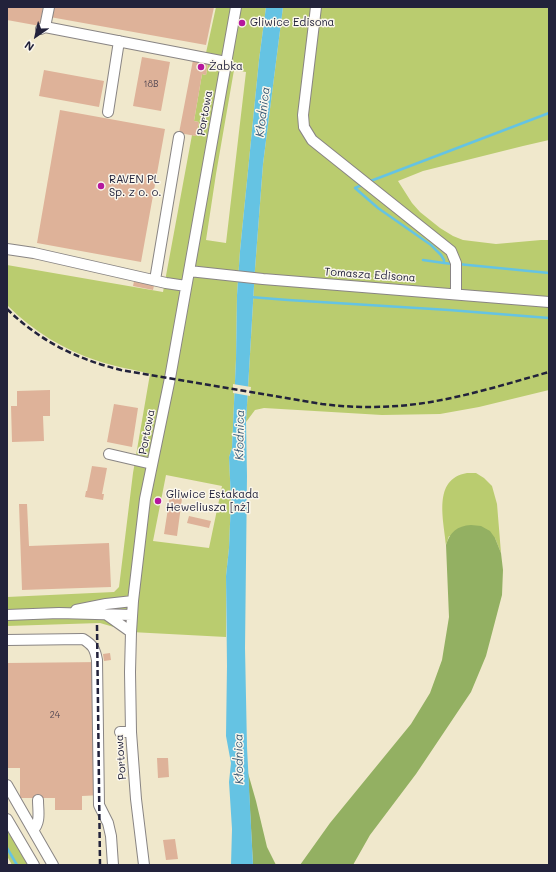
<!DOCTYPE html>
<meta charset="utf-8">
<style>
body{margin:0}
#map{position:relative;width:556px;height:872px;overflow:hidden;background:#f0e8cc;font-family:Mali,sans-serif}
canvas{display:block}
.frame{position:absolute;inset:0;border:8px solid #22223b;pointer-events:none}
.north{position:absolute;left:16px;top:16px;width:40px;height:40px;-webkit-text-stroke:3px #fbf7ec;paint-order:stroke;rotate:214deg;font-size:11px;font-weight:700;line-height:16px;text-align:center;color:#22223b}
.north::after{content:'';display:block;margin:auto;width:14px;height:18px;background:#22223b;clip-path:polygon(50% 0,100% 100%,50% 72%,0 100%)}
</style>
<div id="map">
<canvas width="556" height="872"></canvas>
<div class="frame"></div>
<div class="north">N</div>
</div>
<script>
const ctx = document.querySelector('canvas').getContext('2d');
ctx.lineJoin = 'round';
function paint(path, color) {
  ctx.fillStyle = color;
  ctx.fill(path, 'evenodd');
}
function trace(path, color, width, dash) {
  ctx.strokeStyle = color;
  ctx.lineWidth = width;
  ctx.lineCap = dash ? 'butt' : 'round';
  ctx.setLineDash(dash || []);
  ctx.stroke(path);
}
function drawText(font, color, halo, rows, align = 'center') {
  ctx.font = font + ' Mali,sans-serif';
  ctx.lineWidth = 3;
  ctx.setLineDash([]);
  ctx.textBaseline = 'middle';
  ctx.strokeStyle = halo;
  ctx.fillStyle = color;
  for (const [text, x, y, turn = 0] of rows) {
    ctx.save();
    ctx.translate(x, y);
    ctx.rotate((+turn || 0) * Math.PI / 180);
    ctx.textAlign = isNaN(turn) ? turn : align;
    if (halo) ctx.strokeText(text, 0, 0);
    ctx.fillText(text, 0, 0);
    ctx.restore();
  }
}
const green = new Path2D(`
 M216 7H266L259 60 240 251 237 295 236 359 232 448 229 457 231 500 229 548 226 576V637L131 632 100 623 7 626V597L114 592 119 587 133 473 150 374C133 369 115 367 98 361 64 350 33 331 7 305V265L163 292 192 135 196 136 199 122 194 121 202 74 206 75 208 63 204 62ZM234 70 246 72 226 243 206 240 216 174ZM166 475 222 486 209 548 153 541Z
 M283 7H549V140L523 146 423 171 398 181 412 203 420 212 440 228 453 236 463 240 496 244 541 240H549V390L479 407 440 414 382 415 264 408 255 410 246 422 255 269 263 164Z
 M467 473H476L484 478 492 486 497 504 501 553 495 538 449 536 446 545C444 520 432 479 467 473Z
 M7 814 37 865H12L7 856Z`);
const forest = new Path2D(`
 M471 525 481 526 490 531 495 538 501 553 503 570 502 595 486 656 471 692 416 774 370 835 353 865H300L330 823 411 724 430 693 442 660 449 617 446 545C450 532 457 526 471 525Z
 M248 773 256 801 267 847 276 865H253Z`);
const water = new Path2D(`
 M266 7H283L263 164 255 269 246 422 247 476 245 648 247 747 253 865H231L232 829 229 782 231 763 226 736 227 666 226 576 229 548 231 500 229 457 232 448 236 359 237 295 240 251 259 60Z`);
const pier = new Path2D(`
 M233 384 251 387 250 396 233 393Z`);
const stream = new Path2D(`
 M368 182 549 113
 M364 184 355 188 378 208 431 245 441 255 444 260V263L423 260
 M444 263 453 264
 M458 264 549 273
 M250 297 288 300 449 310 549 318
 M7 848 17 865`);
const building = new Path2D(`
 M7 7H43L40 26 7 20Z
 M52 7H214L206 45 50 17Z
 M142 57 170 62 161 111 133 106Z
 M193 60 208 63 206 75 202 74 194 121 199 122 196 136 179 133Z
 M44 70 104 81 99 107 39 96Z
 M60 110 165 129 141 262 37 243Z
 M135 277 155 281 153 290 133 286Z
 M50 390V416H43L44 441 12 442 11 406H17V391Z
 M114 404 138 408 132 447 107 442Z
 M92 466 107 468 102 494H104L103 500 85 497 86 491H87Z
 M171 489 183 491 177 536 164 534Z
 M19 504H27L29 546 109 543 111 587 22 590Z
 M189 516 211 521 209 528 187 523Z
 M110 653 111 660 104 661 103 654Z
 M102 662 103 795 82 796V810H55V798H20V768H7V663Z
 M157 758H168L169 777 158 778Z
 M175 839 178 859 166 860 163 840Z`);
const minor = new Path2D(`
 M316 7 303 115 304 127 312 140 451 251 456 263V294
 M45 27 49 7
 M41 29 45 27 226 62
 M108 112 119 41
 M7 249 34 253 166 283 186 286
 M189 271 263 279 549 302
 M155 280 179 137
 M109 454 152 464
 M76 610 106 604 133 601
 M7 615 59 613 132 615
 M107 615 131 632
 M7 640 83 639C93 645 95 649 97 660L99 805 108 823 111 836 113 865
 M120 732H131
 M7 785 53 865
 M7 819 34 865
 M33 830C41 822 38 811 38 800
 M144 865 136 799 131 732 130 672 131 632 133 601 145 499 170 378 236 7`);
const rail = new Path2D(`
 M7 309C40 341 76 359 121 370L322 404C354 408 386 408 417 404 462 398 506 384 549 372
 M97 625 100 865`);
const markers = [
 [242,23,4,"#b5179e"],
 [201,67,4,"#b5179e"],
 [101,186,4,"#b5179e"],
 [158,501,4,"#b5179e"]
];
const numberNames = [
 ["18B",151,84],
 ["24",55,715]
];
const poiNames = [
 ["Gliwice Edisona",250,23],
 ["Żabka",209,67],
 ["RAVEN PL",109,180],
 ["Sp. z o. o.",109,193],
 ["Gliwice Estakada",166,495],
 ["Heweliusza [nż]",166,508]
];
const streetNames = [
 ["Portowa",205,113,-80],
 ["Tomasza Edisona",370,275,4],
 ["Portowa",147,432,-79],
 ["Portowa",121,757,-94]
];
const waterNames = [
 ["Kłodnica",263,112,-83],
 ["Kłodnica",240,435,-89],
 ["Kłodnica",239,759,-91]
];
paint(green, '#bacc6f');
paint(forest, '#93b062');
paint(water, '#65c3e3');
paint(pier, '#f0e8cc');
trace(stream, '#65c3e3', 2.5);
paint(building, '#deb299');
trace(minor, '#898584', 12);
trace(minor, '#fff', 10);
trace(rail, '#22223b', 2.5, [6, 3]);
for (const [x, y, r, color] of markers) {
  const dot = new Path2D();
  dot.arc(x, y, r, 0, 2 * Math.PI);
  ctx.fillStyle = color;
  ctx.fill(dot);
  trace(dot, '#fbf7ec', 1.5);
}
drawText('9px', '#514652', null, numberNames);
drawText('11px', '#22223b', '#fbf7ec', poiNames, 'left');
drawText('11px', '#22223b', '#fbf7ec', streetNames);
drawText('italic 12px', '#395a76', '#fbf7ec', waterNames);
</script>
